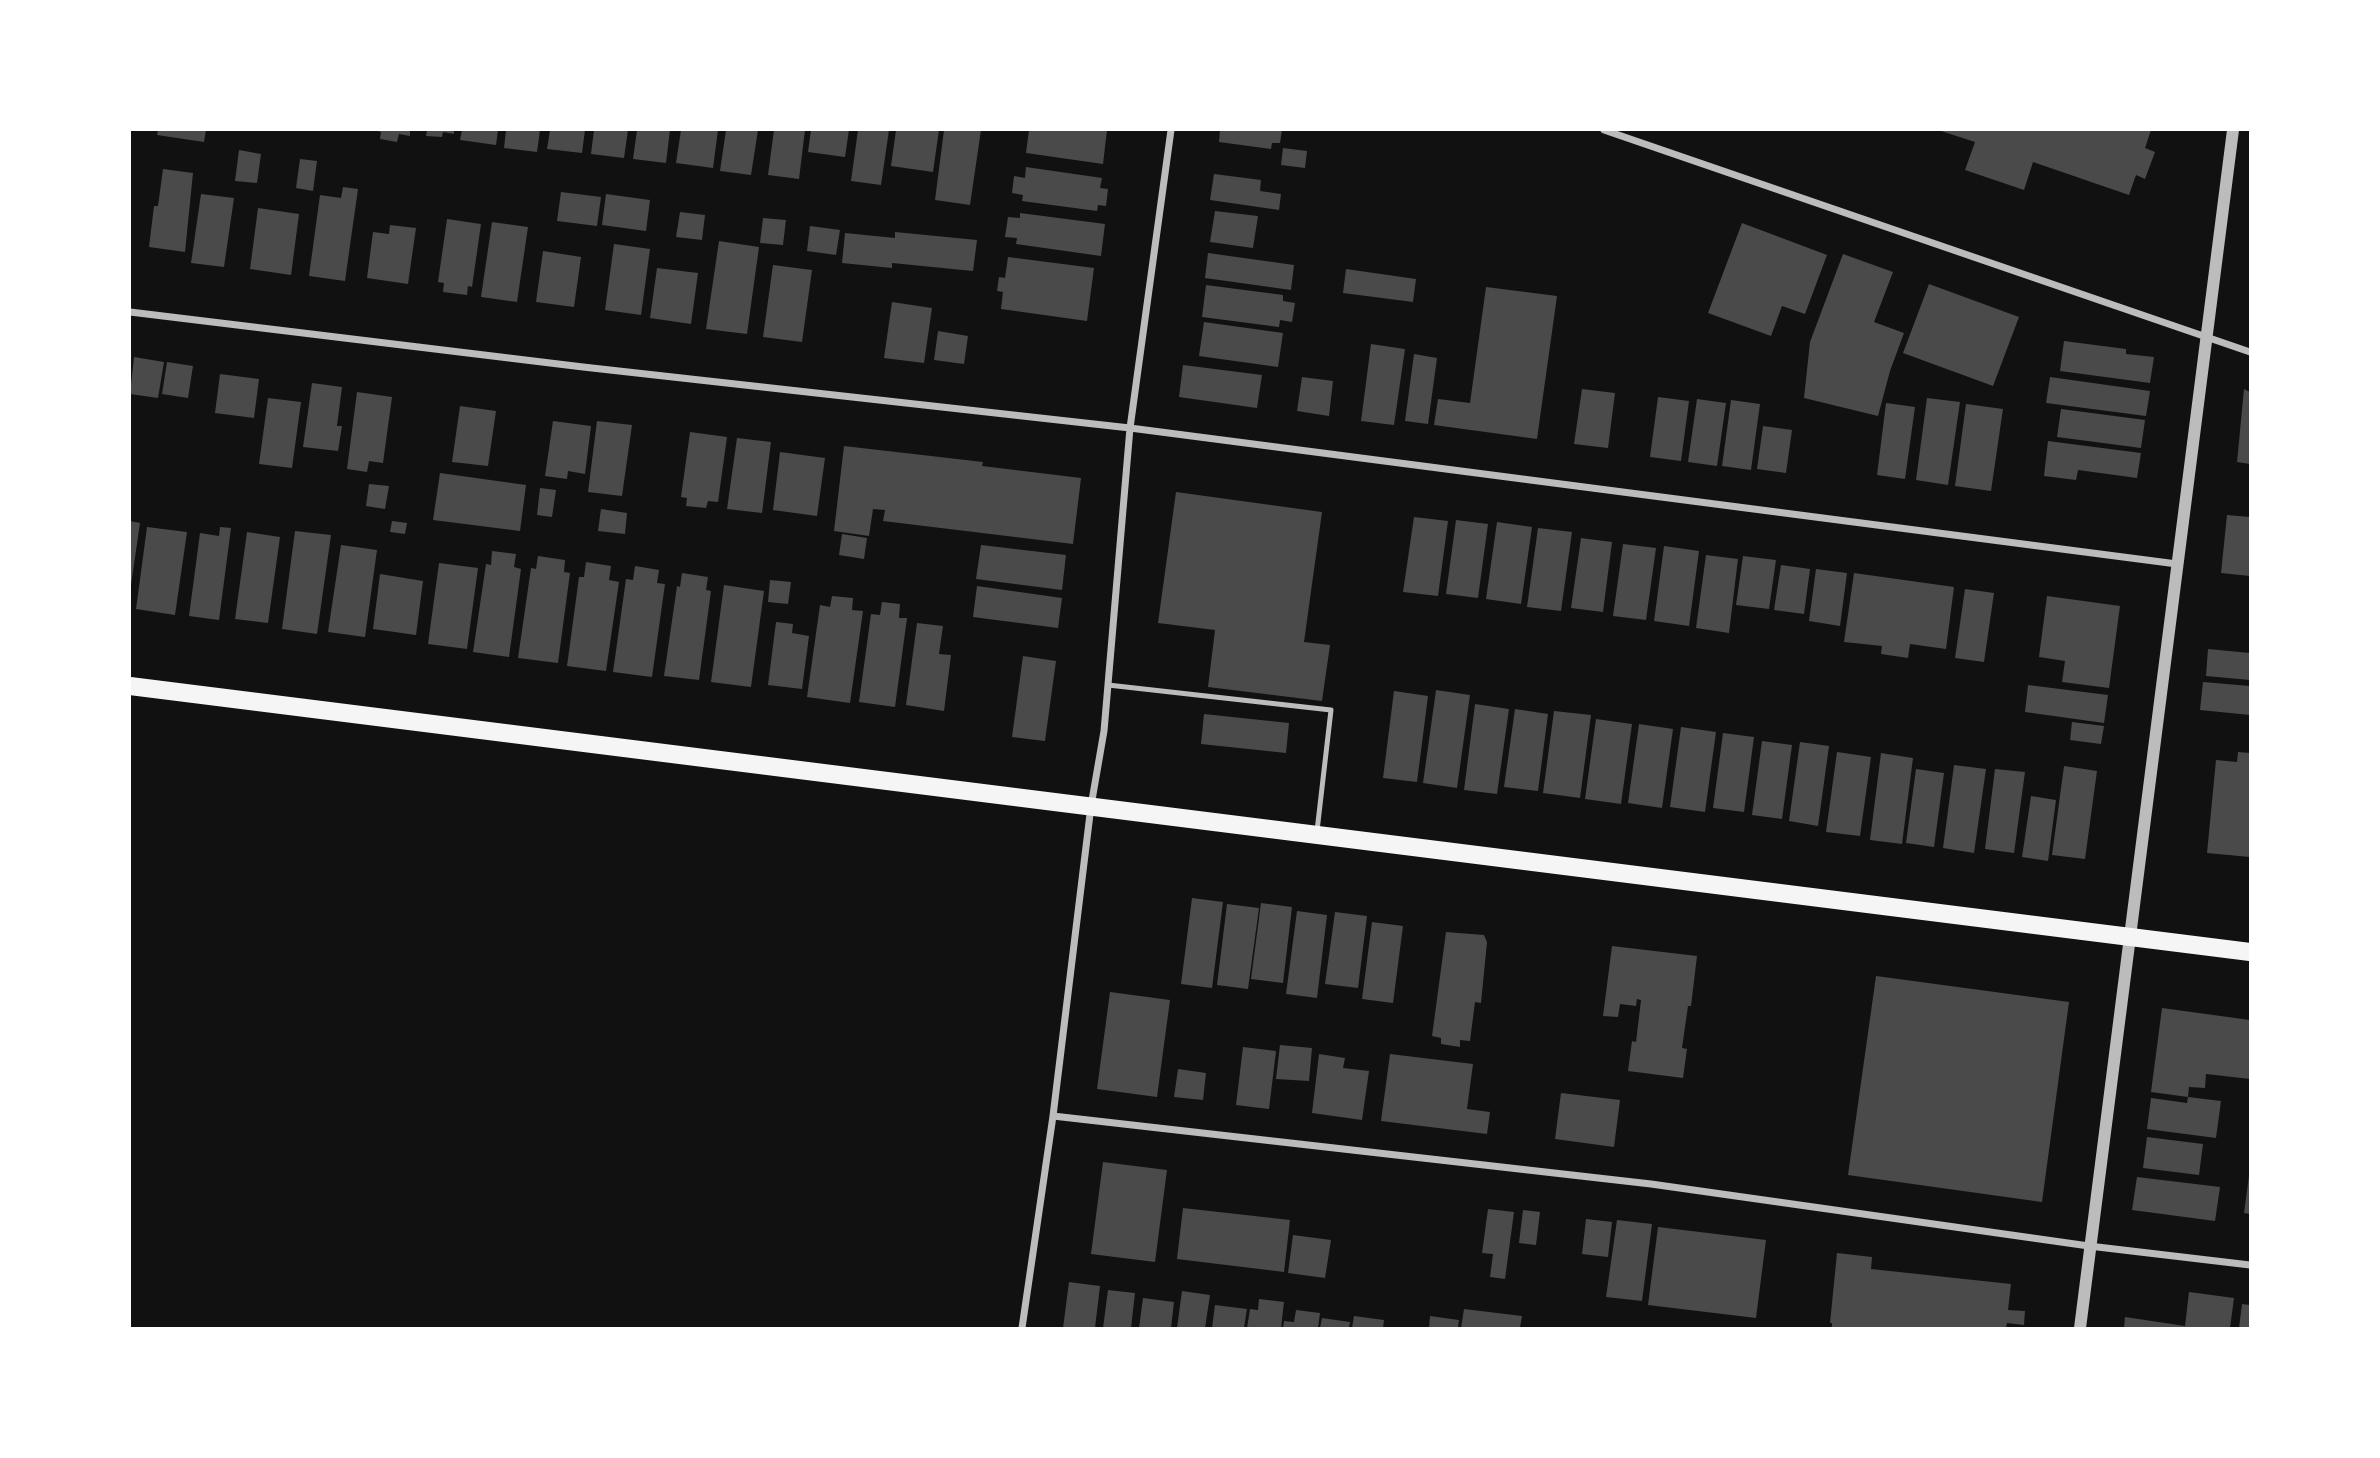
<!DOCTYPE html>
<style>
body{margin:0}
#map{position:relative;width:2380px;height:1458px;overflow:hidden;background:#111;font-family:Arial,sans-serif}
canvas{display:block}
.frame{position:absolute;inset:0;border:131px solid #fff;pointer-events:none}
</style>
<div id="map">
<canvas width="2380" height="1458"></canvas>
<div class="frame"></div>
</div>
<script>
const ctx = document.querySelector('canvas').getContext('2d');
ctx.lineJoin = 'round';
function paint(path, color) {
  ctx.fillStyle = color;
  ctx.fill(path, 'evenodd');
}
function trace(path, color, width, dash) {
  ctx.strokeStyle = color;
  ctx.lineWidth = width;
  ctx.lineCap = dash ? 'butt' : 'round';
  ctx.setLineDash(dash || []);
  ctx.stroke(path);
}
const building = new Path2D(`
 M158 130H206L204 142 157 135Z
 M374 130H410V136L399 134 397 142 380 139 381 132Z
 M427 130H454V134L443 132 442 137 426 136Z
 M462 130H498L496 145 460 140Z
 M506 130H540L537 152 504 148Z
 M550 130H585L582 153 547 149Z
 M594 130H628L624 158 591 154Z
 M637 130H670L666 163 633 159Z
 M681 130H718L713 168 676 163Z
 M726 130H758L751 175 720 171Z
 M774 130H805L799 179 768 175Z
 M811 130H849L845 157 808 152Z
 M858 130H889L881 185 851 181Z
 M896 130H939L933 172 891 166Z
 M944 130H981L970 205 935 200Z
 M1029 130H1107L1103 164 1026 153Z
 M1220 130H1282L1280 143H1272L1271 149 1219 142Z
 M1938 130H2151L2145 148 2155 152 2145 179 2136 175 2129 195 2033 162 2024 190 1965 170 1975 142Z
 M1283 148 1307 151 1305 168 1281 165Z
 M239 150 261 154 257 183 235 181Z
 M300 159 317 161 313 191 296 188Z
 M1026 167 1102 178 1100 188 1108 189 1106 206 1098 205 1097 211 1022 201 1023 195 1012 193 1014 176 1025 178Z
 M163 169 193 173 185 252 149 247 154 206H158Z
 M1214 174 1261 180 1260 191 1281 194 1279 210 1210 200Z
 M343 187 358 189 345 281 309 276 320 195 341 198Z
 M561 192 601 197 597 226 557 221Z
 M201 194 234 198 224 267 191 263Z
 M606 194 650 200 646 231 602 225Z
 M258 208 299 214 291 275 250 269Z
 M1215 211 1258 216 1253 248 1210 242Z
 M680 212 705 215 702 240 676 237Z
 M1020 213 1105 224 1101 256 1016 244 1017 238 1005 237 1008 217 1020 218Z
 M763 218 786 220 783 245 760 243Z
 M447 219 481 224 472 287 468 286 467 295 443 292 444 283 438 282Z
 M492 222 528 227 517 302 481 297Z
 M1742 223 1827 255 1805 314 1782 306 1771 336 1708 313Z
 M390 225 416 228 408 284 367 278 373 232 389 234Z
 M810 226 840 230 836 255 807 251Z
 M895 232 977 240 973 271 892 263V268L842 263 845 233 895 238Z
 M719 241 759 247 747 334 706 329Z
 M614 244 650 249 641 315 605 310Z
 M543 251 581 257 574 307 536 302Z
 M1208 253 1294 265 1291 290 1205 278Z
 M1843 254 1893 272 1874 322 1904 333 1890 371 1878 416 1804 398 1810 342Z
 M1008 257 1094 268 1087 321 1001 309 1003 292 997 291 999 277 1005 278Z
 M773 265 812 270 802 342 763 337Z
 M657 268 698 273 691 324 650 318Z
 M1346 269 1416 279 1413 302 1343 293Z
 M1929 284 2019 317 1993 386 1903 353Z
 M1206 285 1283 295V301L1295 303 1292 322 1280 320 1279 327 1202 317Z
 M1486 287 1557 296 1537 439 1434 425 1438 399 1470 403Z
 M892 302 932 308 924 363 884 358Z
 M1204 322 1283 333 1278 367 1199 356Z
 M938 331 968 336 964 364 934 360Z
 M2064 341 2126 349V354L2154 357 2150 383 2060 371Z
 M1371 344 1405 349 1394 425 1361 421Z
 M1414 354 1437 358 1428 424 1405 421Z
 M134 357 164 362 158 398 130 394Z
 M167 362 193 366 188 398 162 394Z
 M1183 365 1262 375 1257 408 1179 397Z
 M220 374 259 379 254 418 215 413Z
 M1302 377 1333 381 1329 416 1297 411Z
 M2050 377 2150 391 2146 416 2046 403Z
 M312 383 342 387 337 426H342L338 451 303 447Z
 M1582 389 1615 393 1608 448 1574 444Z
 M2244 389 2250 392V464L2237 462Z
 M357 392 392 397 383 463 369 461 367 472 347 469Z
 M1658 397 1689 401 1681 461 1650 457Z
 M268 398 301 402 292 468 259 464Z
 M1927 398 1960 402 1948 485 1916 480Z
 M1697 399 1726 403 1717 466 1688 462Z
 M1731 400 1760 404 1751 470 1722 466Z
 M1886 403 1915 407 1905 479 1877 475Z
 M1966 404 2003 409 1991 491 1955 486Z
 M460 406 496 411 488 466 452 462Z
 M2061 409 2145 420 2141 448 2057 437Z
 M553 421 591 426 585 474 568 471 567 479 545 476Z
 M597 421 632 425 622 496 588 492Z
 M1763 426 1792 430 1786 473 1757 469Z
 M690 432 727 437 718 502 708 501 706 508 686 506 687 498 681 497Z
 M737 438 771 442 762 513 727 509Z
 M2048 441 2141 453 2137 478 2078 470 2076 480 2044 476Z
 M844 446 983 462 982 466 1081 478 1073 544 883 521 885 510 873 509 869 536 834 531Z
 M780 452 825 458 817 516 773 510Z
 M440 473 526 485 520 531 433 520Z
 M369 484 389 486 385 509 366 506Z
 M540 488 556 490 552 517 537 515Z
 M1176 492 1322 512 1304 642 1330 645 1322 701 1208 687 1215 630 1158 623Z
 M601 509 627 513 625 534 598 531Z
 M2227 515 2250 517V576L2221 573Z
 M1414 517 1448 521 1438 596 1403 592Z
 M1456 520 1488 524 1478 598 1446 594Z
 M130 521 140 523 131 585H130Z
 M392 521 407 523 405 534 390 532Z
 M1497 522 1532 527 1521 604 1486 599Z
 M147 527 187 532 175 615 136 609Z
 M220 527 231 528 219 620 189 616 200 533 219 536Z
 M1538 528 1572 532 1561 611 1527 607Z
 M295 531 331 535 317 634 282 629Z
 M247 532 280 537 268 623 235 619Z
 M842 534 867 538 864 559 839 555Z
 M1581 538 1612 542 1603 612 1571 608Z
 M1623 544 1656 548 1646 620 1613 616Z
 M341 545 377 550 365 637 328 632Z
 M981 545 1066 555 1062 590 976 579Z
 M1664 546 1699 551 1689 626 1654 621Z
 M492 551 516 554 514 567 521 569 509 657 473 652 486 564 491 565Z
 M1706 555 1738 559 1729 633 1696 628Z
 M538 556 565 560 564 572 570 573 558 663 518 658 531 568 536 569Z
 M1743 556 1776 560 1769 609 1736 605Z
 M586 562 611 566 609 580 619 582 606 671 567 666 579 577H584Z
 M439 563 478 568 467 649 428 644Z
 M1781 565 1810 569 1804 614 1774 610Z
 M635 566 659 570 657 583 665 584 652 677 613 672 626 579 633 580Z
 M1816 569 1847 573 1840 626 1809 621Z
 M682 573 708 577 706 590 711 591 699 680 664 676 677 586 680 587Z
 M1854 573 1954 587 1946 649 1910 644 1908 658 1881 654 1882 646 1844 642Z
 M380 574 423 581 416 635 373 629Z
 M770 580 791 582 788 604 768 602Z
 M724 585 764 591 751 687 711 682Z
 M977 586 1062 598 1058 628 973 617Z
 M1965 589 1994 593 1984 662 1955 658Z
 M832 596 853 598 852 610 863 611 850 703 807 697 820 605 830 607Z
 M2047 596 2120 606 2109 688 2062 682 2065 661 2039 657Z
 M882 602 900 604 899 618H907L895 707 859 702 871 614 880 615Z
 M776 622 793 624 792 633 809 636 802 689 768 685Z
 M917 623 943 626 939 654 951 655 944 711 906 705Z
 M2208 649 2250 653V680L2206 676Z
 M1023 656 1056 661 1045 741 1012 737Z
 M2203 682 2250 686V715L2200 710Z
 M2028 685 2108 695 2104 723 2025 712Z
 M1436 690 1470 695 1457 788 1423 783Z
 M1394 691 1428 696 1417 782 1383 778Z
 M1475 704 1509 709 1497 794 1464 790Z
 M1515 709 1548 714 1538 791 1504 787Z
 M1554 711 1591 715 1580 798 1543 793Z
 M1204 714 1289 723 1286 753 1201 744Z
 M1596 719 1632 724 1621 804 1585 799Z
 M2072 722 2104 726 2101 744 2070 740Z
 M1639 724 1673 729 1662 808 1628 803Z
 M1681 727 1716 732 1705 812 1670 807Z
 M1723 733 1754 737 1744 812 1713 808Z
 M1762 741 1792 745 1782 819 1752 815Z
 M1800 742 1829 746 1818 826 1789 821Z
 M1837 752 1871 757 1860 836 1826 832Z
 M2238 752 2250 753V857L2207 853 2216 760 2237 762Z
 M1881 753 1913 758 1902 844 1870 840Z
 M1954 765 1986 769 1974 853 1943 848Z
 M2064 766 2097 771 2085 859 2052 855Z
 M1916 769 1944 773 1934 847 1906 843Z
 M1995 769 2025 772 2014 853 1985 849Z
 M2031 796 2056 800 2048 861 2022 857Z
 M1192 898 1223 902 1212 988 1181 984Z
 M1261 903 1292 907 1283 983 1251 979Z
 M1227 904 1259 908 1248 989 1217 985Z
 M1297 911 1327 915 1317 998 1286 994Z
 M1335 912 1367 916 1358 988 1325 984Z
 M1372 922 1403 926 1393 1003 1362 999Z
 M1446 932 1484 935 1487 942 1481 1003 1475 1002 1470 1041 1460 1040V1047L1441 1044V1038L1432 1036Z
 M1612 946 1697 956 1691 1006H1688L1682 1048 1687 1049 1683 1078 1628 1071 1632 1041 1636 1042 1641 1000 1637 999 1636 1006 1620 1004 1618 1017 1603 1016Z
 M1876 976 2069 1002 2042 1202 1848 1175Z
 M1110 992 1170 1000 1157 1097 1097 1089Z
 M2162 1008 2250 1020V1079L2206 1074 2205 1088 2189 1087 2188 1097 2151 1092Z
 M1280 1045 1312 1048 1309 1081 1276 1079Z
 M1243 1047 1276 1051 1269 1109 1236 1105Z
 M1319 1054 1345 1058 1343 1068 1369 1071 1362 1120 1312 1113Z
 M1390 1054 1473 1064 1467 1109 1490 1112 1487 1134 1381 1121Z
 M1178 1069 1206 1073 1203 1100 1174 1097Z
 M1561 1093 1620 1100 1614 1147 1555 1139Z
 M2188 1097 2221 1101 2216 1138 2147 1129 2151 1098 2187 1103Z
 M2147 1137 2203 1144 2199 1175 2143 1168Z
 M1103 1162 1167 1170 1155 1262 1091 1254Z
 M2249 1176H2250V1214L2244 1213Z
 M2137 1177 2220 1187 2215 1221 2132 1210Z
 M1183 1208 1290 1220 1284 1272 1177 1259Z
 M1488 1209 1514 1212 1505 1279 1490 1277 1493 1254 1482 1253Z
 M1523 1210 1540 1212 1536 1245 1519 1243Z
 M1586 1219 1612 1222 1608 1257 1582 1254Z
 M1617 1220 1652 1224 1642 1301 1606 1297Z
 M1658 1227 1766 1240 1756 1318 1648 1305Z
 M1293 1235 1331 1240 1325 1278 1288 1273Z
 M1837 1253 1872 1257 1871 1269 2011 1284 2008 1310 2025 1311 2024 1325 2007 1323 2006 1328H1832V1323H1830Z
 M1069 1282 1100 1286 1095 1328H1063Z
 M1108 1290 1135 1293 1131 1328H1103Z
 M1182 1291 1210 1295 1205 1328H1177Z
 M2189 1292 2234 1298 2230 1328H2124L2125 1317 2185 1326Z
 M1143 1298 1174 1302 1171 1328H1139Z
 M1259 1299 1284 1302 1281 1328H1247L1250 1309 1258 1310Z
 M2242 1304 2250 1305V1328H2239Z
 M1215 1305 1247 1309 1244 1328H1212Z
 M1464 1309 1522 1316 1520 1328H1461Z
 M1296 1310 1320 1313 1318 1328H1283L1284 1321 1294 1322Z
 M1354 1316 1384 1320 1383 1328H1352Z
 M1430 1316 1459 1320 1458 1328H1429Z
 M1322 1318 1350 1322 1349 1328H1320Z`);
const service = new Path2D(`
 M1108 685 1331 710 1317 831`);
const minor = new Path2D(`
 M1604 130 2250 352
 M130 312 583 367 1130 428 2177 564
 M1053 1116 1651 1184 2089 1246 2250 1265
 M1022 1328 1053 1116 1091 806 1104 731 1130 428 1171 130`);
const tertiary = new Path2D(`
 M2080 1328 2233 130`);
const primary = new Path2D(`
 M130 686 2250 952`);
paint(building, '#4a4a4a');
trace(service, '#bcbcbc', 5);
trace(minor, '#bcbcbc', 7);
trace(tertiary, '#bcbcbc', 12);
trace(primary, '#f5f5f5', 18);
</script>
